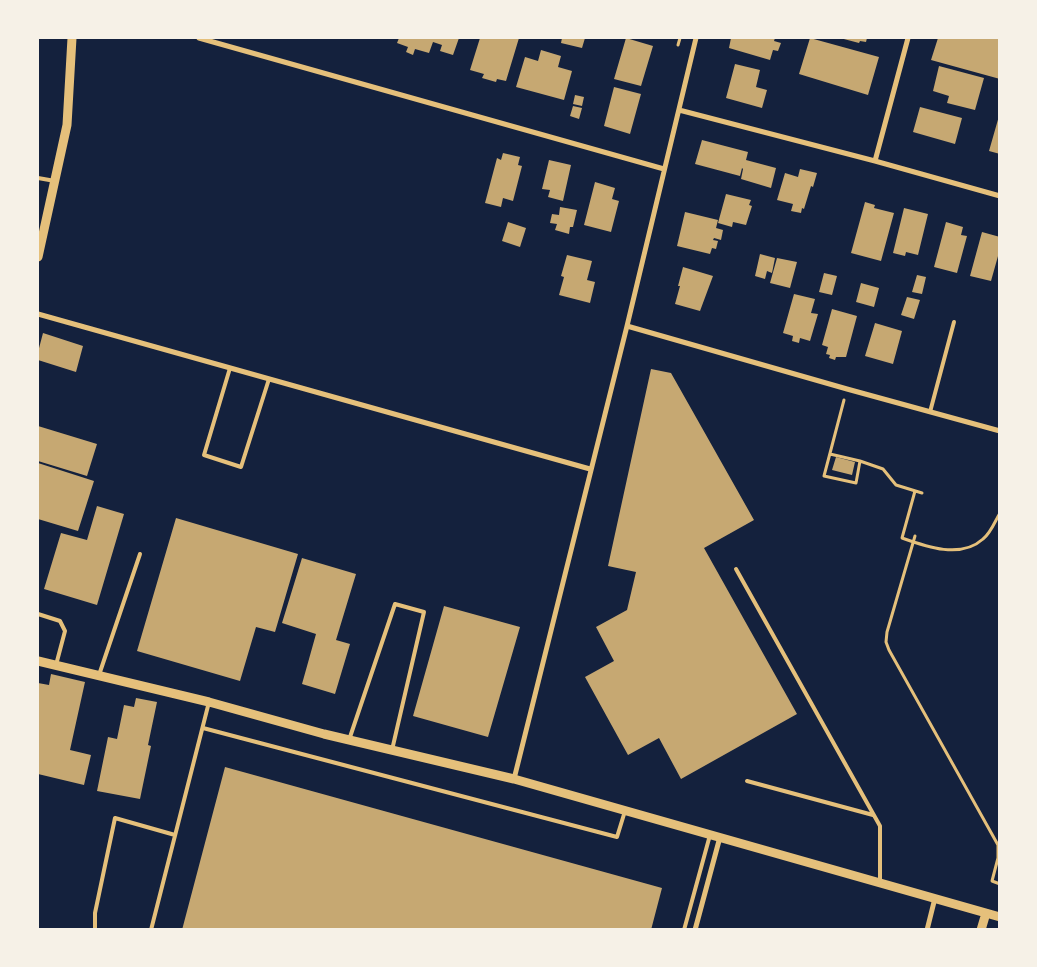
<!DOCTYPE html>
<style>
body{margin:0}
#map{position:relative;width:1037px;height:967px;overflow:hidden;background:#14213d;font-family:Barlow,sans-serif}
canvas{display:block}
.frame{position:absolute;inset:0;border:39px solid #f6f1e7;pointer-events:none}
</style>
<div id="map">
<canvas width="1037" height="967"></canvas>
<div class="frame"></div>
</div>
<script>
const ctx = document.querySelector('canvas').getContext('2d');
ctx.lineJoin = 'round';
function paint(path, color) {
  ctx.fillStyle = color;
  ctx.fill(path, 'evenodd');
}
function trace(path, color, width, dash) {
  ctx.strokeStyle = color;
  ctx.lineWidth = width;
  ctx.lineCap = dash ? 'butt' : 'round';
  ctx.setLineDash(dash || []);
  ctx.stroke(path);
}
const building = new Path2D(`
 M399 38H459L453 55 440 51 442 45 433 42 429 53 415 49 413 55 406 52 408 47 397 43Z
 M480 38H519L506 81 497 79 496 82 482 78 484 74 470 70Z
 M562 38H585L582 48 561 43Z
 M626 38 653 46 641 86 614 79Z
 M731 38H775L774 41 781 43 778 51 773 50 770 60 729 48Z
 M810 38 879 57 868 95 799 74Z
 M840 38H867L866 42 860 41 859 43Z
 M938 38H1000V79L931 60Z
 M541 50 561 56 558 67 572 71 564 100 516 87 525 57 538 61Z
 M735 64 760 70 756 87 767 90 762 108 726 98Z
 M939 66 984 78 975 110 947 103 949 96 933 91Z
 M614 87 641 94 630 134 604 126Z
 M575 95 584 97 582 106 573 104Z
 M573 106 582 108 579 119 570 116Z
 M920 107 962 118 955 144 913 132Z
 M999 116H1000V154L989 151Z
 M702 140 748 152 746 160 776 168 771 188 741 179 743 169 742 168 740 176 695 164Z
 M503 153 520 157 518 165 522 166 513 201 503 198 501 207 485 203 497 158 501 160Z
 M549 160 571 165 563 201 548 197 550 190 542 189Z
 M800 169 817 173 813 187 811 186 804 209 802 208 801 213 791 211 793 204 777 200 785 173 798 177Z
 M595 182 615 188 612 199 619 201 611 232 584 225Z
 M726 194 751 200 749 205 752 206 746 225 733 222 732 227 718 223Z
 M865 202 875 205 874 208 894 213 881 261 851 253Z
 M560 207 577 210 573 227H570L569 234 555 230 557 224 550 223 552 214 559 215Z
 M904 208 928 214 918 255 906 252 905 256 893 253Z
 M685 212 718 220 716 228 723 230 721 240 714 238 713 240 718 241 716 249 712 248 710 254 677 246Z
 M508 222 526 228 520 247 502 241Z
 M946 222 963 227 961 235 967 236 957 273 934 267Z
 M982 232 1000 237V249L991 281 970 276Z
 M760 254 775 258 772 273 767 271 765 279 755 276Z
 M567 255 592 261 587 280 595 282 590 303 559 295 564 277 561 276Z
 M777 258 797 262 790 288 770 283Z
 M683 267 713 276 700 311 675 304 680 286H678Z
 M824 273 837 276 832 295 819 292Z
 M917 275 926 277 922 294 912 292Z
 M861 283 879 288 874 307 856 302Z
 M794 294 815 299 811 313 818 314 810 341 800 338 799 343 792 341 793 336 783 333Z
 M907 297 920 300 914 319 901 315Z
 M832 309 857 316 846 357H836L835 360 829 358 830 355 826 354 828 347 822 345Z
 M875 323 902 331 893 364 865 356Z
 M43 333 83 346 76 372 38 360V352Z
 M651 369 671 373 754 520 704 548 797 714 681 779 659 738 628 755 585 677 614 661 596 627 627 610 636 572 608 566Z
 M38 426 97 444 87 476 38 461Z
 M836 457 855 462 852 475 832 470Z
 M38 463 94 481 78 531 38 519Z
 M97 506 124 514 97 605 44 589 61 533 87 540Z
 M176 518 298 554 275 632 256 627 240 681 137 651Z
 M302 558 356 574 336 640 350 644 335 694 302 684 316 634 282 623Z
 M444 606 520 627 488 737 413 716Z
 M51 674 85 682 70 750 91 755 84 785 38 774V683L49 685Z
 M136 698 157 702 148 745 151 746 140 799 97 791 108 737 117 739 124 705 134 707Z
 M225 767 662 888 651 930H182Z`);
const path = new Path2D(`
 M678 45 680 38
 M830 454 860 461 856 483 824 476 844 400
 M860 461 883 469 896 485 922 493
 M915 491 902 538C927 547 961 559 983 539 991 533 995 521 1000 513
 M915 536 887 632 886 642 889 650 998 845V858L992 881 1000 884`);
const service = new Path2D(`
 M38 178 55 181
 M230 368 204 455 241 467 269 379
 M930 412 954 322
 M736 569 880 826V883
 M38 614 60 621 65 631 56 665
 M99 675 140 554
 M203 728 617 837 625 811
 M349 740 395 604 424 612 392 750
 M747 781 873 815
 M95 930V913L115 818 175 835
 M151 930 209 702
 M684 930 710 835`);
const minor = new Path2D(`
 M199 38 664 169
 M679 110 875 161 1000 196
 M875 161 908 38
 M38 314 590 469
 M627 326 847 389 1000 431
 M514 779 627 326 696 38
 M695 930 720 837
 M927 930 935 898`);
const tertiary = new Path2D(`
 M38 257 67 125 72 38
 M38 661 209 702 324 734 514 779 1000 917
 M981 930 986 913`);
paint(building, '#c6a872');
trace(path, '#e5c07b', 3);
trace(service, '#e5c07b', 4);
trace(minor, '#e5c07b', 5);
trace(tertiary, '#e5c07b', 9);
</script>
